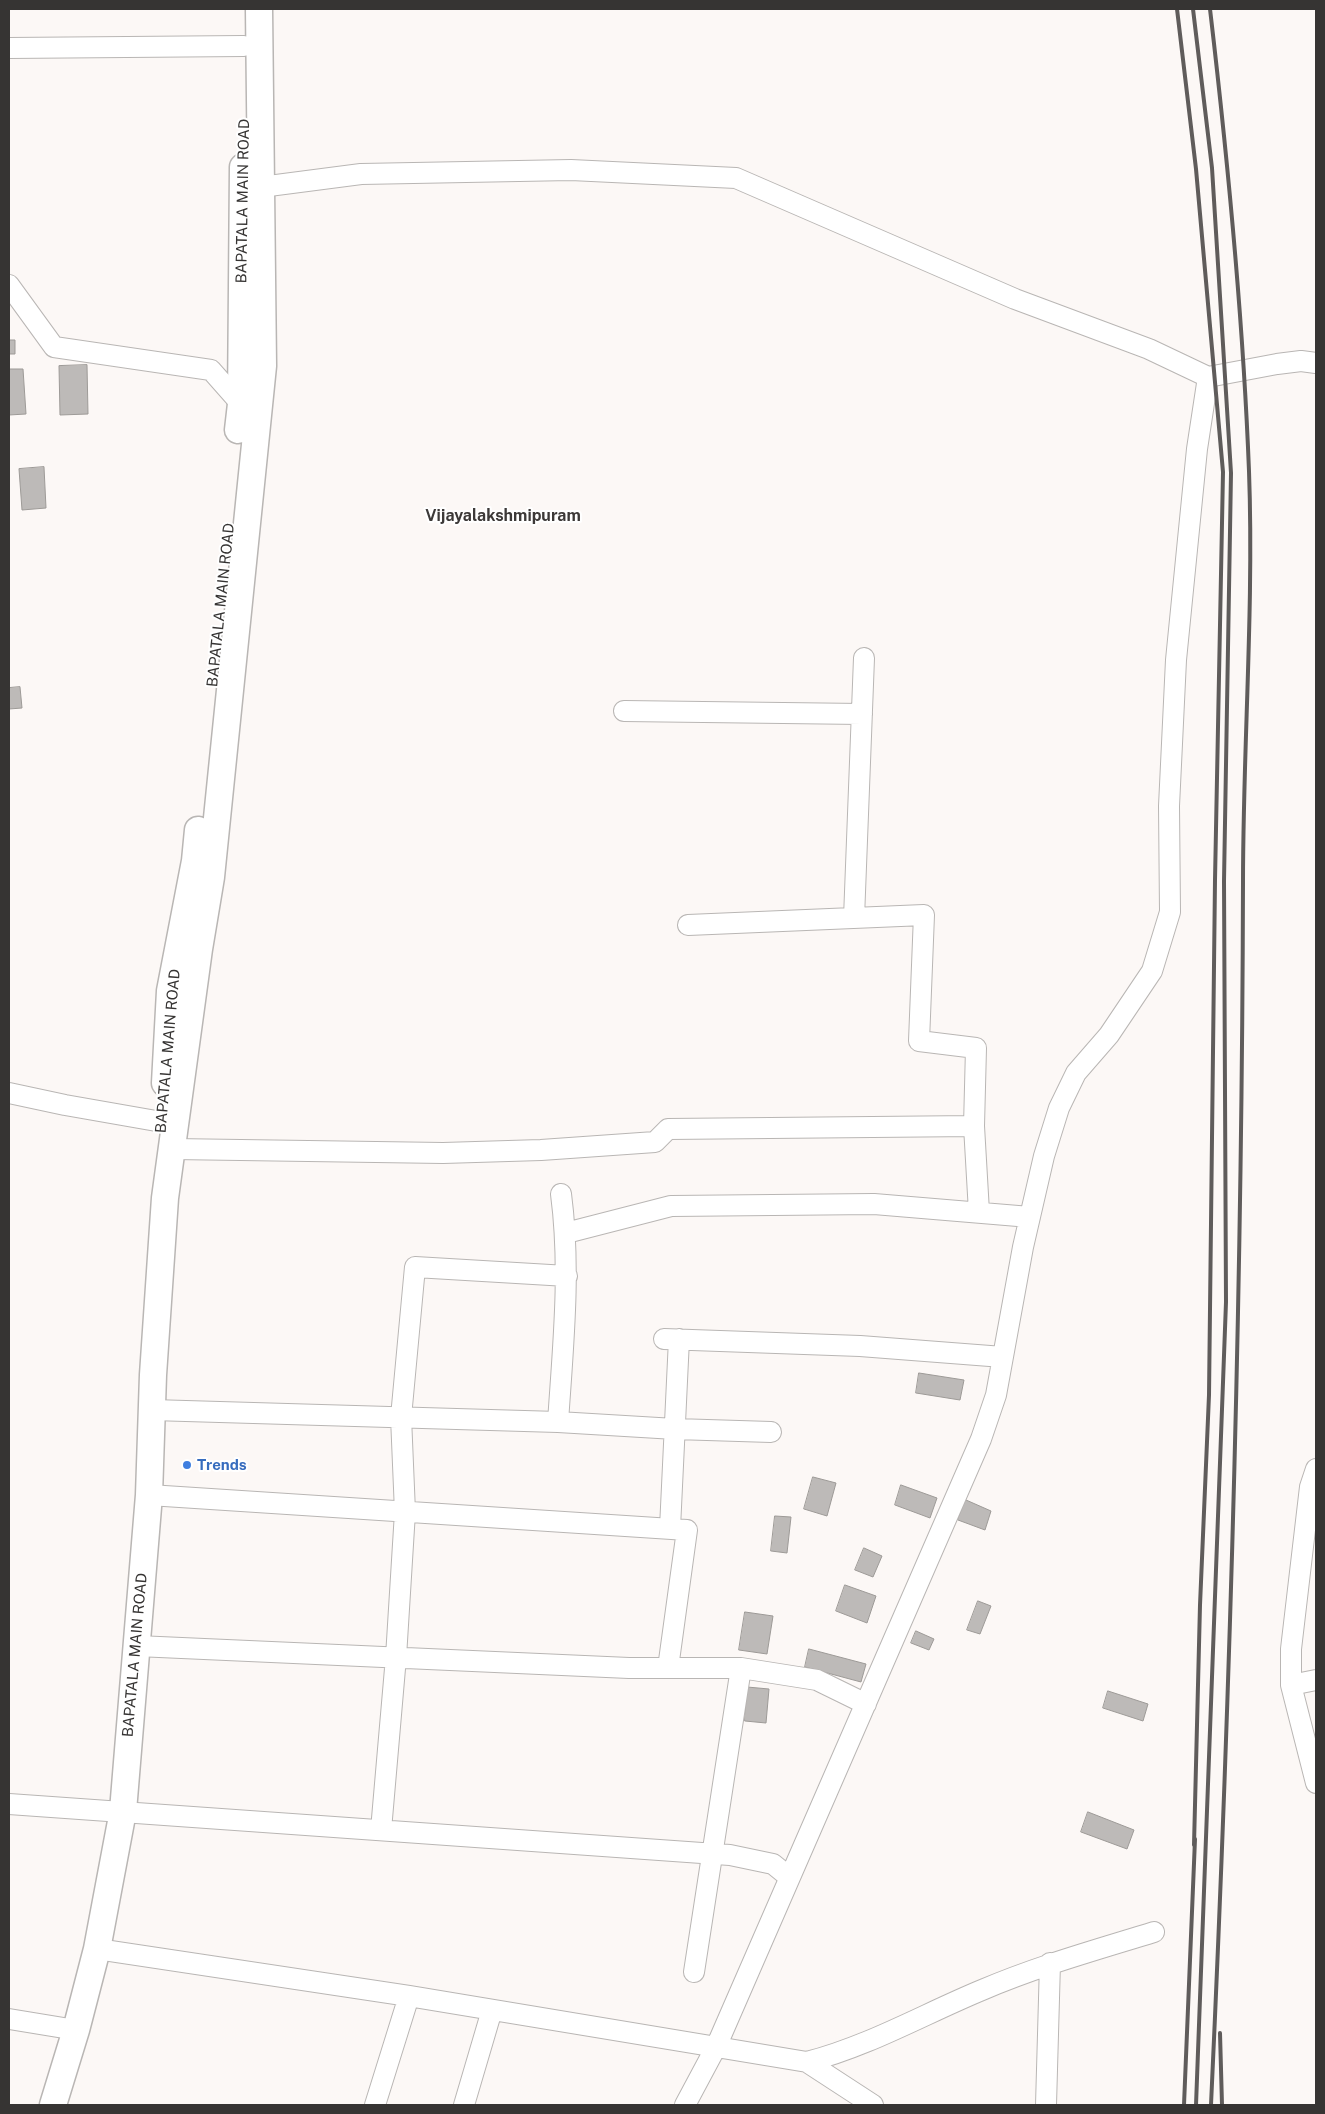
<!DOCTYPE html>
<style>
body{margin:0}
#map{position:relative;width:1325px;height:2114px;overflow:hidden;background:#fcf8f6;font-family:"Public Sans",sans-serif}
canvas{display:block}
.frame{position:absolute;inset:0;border:10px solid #363433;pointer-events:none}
</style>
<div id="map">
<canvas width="1325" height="2114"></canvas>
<div class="frame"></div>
</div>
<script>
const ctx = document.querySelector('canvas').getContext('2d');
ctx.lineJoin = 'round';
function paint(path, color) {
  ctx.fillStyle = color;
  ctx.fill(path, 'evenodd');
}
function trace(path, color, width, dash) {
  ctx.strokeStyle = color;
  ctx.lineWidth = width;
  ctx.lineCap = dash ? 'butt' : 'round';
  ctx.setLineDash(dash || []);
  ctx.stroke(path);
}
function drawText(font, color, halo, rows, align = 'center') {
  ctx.font = font + ' "Public Sans",sans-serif';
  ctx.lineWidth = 4;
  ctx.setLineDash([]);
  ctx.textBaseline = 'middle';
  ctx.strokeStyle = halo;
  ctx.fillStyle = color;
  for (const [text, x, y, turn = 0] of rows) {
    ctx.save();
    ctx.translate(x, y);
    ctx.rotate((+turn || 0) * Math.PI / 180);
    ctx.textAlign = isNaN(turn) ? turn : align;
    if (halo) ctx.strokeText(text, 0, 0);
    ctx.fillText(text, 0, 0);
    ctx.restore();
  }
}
const building = new Path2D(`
 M9 340H15V354H9Z
 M87 365 88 414 60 415 59 366Z
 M9 369H23L26 414 9 415Z
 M44 467 46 508 22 510 19 469Z
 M20 687 22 708 9 709V688Z
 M919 1373 964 1380 960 1400 916 1393Z
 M813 1477 836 1483 827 1516 804 1509Z
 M901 1485 937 1498 930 1518 895 1505Z
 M966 1500 991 1511 985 1530 958 1520Z
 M775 1516 791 1517 787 1553 771 1551Z
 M864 1548 882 1556 873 1577 855 1570Z
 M845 1585 876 1596 867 1623 836 1611Z
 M978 1601 991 1606 980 1634 967 1630Z
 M745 1612 773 1616 767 1654 739 1650Z
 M916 1631 934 1639 929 1650 911 1643Z
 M809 1649 866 1664 861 1682 805 1667Z
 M747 1687 769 1689 766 1723 745 1721Z
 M1108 1691 1148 1704 1143 1721 1103 1708Z
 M1088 1812 1134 1830 1127 1849 1081 1832Z`);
const minor = new Path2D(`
 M9 48 244 46
 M261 187 361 174 571 170 736 178 1015 299 1149 349 1208 377 1277 364 1301 361 1316 363
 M9 285 54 347 211 370 241 404
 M624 711 862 714
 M854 918 864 658
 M688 925 924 915 919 1041 976 1048 974 1126 979 1212
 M9 1093 65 1105 162 1122 176 1120
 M173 1149 443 1153 541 1150 655 1142 668 1129 974 1126
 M566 1233 671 1206 874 1204 1030 1217
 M664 1339 860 1346 1003 1357
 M152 1410 558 1422 675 1429 771 1432
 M558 1422C563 1346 571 1270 561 1194
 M1316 1469 1310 1487 1291 1649V1685L1316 1783
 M149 1495 687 1530 668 1668
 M670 1528 679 1339
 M137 1646 629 1668H741L817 1680 866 1704
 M1291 1685 1316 1680
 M9 1804 730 1855 773 1864 789 1877
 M381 1830 396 1657 405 1512 401 1417 415 1267 567 1276
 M97 1949 409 1996 807 2062C869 2046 924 2014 982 1990 1038 1966 1096 1950 1154 1932
 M694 1972 741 1668
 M9 2019 76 2030
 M807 2062 873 2105
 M375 2105 409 1996
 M464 2105 492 2010
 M685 2105 716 2047 981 1439 996 1395 1023 1247 1044 1156 1059 1108 1076 1073 1109 1035 1152 971 1170 912 1169 806 1176 660 1197 449 1208 377
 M1046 2105 1050 1963`);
const major = new Path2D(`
 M238 430 241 404 243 167
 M165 1083 170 991 195 861 198 830
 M53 2105 76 2030 97 1949 123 1811 149 1495 153 1375 165 1198 199 949 211 877 263 366 259 9`);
const rail = new Path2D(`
 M1177 9 1196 169 1223 472 1215 880 1209 1395 1200 1605 1194 1845
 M1193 9 1212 168 1231 473 1224 881 1226 1302 1196 2105
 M1210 9C1228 162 1243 317 1249 471 1254 608 1243 745 1243 882 1242 1290 1230 1698 1211 2105
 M1220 2033 1222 2105
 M1184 2105 1195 1839`);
const markers = [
 [187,1465,5,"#3f7fe0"]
];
const streetNames = [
 ["BAPATALA MAIN ROAD",243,201,-89],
 ["BAPATALA MAIN ROAD",221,605,-84],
 ["BAPATALA MAIN ROAD",168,1051,-85],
 ["BAPATALA MAIN ROAD",135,1655,-85]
];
const shopNames = [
 ["Trends",197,1465]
];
const neighbourhoodNames = [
 ["Vijayalakshmipuram",503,516]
];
paint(building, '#bdbab8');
trace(building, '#9d9a97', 1);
trace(minor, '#b9b6b4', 22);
trace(major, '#b9b6b4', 29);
trace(minor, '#fff', 20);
trace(major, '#fff', 26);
trace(rail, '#5f5c5b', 4);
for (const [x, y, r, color] of markers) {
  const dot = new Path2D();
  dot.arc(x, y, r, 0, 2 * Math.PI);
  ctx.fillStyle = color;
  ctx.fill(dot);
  trace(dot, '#fff', 2);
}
drawText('15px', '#363433', '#fff', streetNames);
drawText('bold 15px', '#366cbe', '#fff', shopNames, 'left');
drawText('bold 16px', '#3c3938', '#fff', neighbourhoodNames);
</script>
